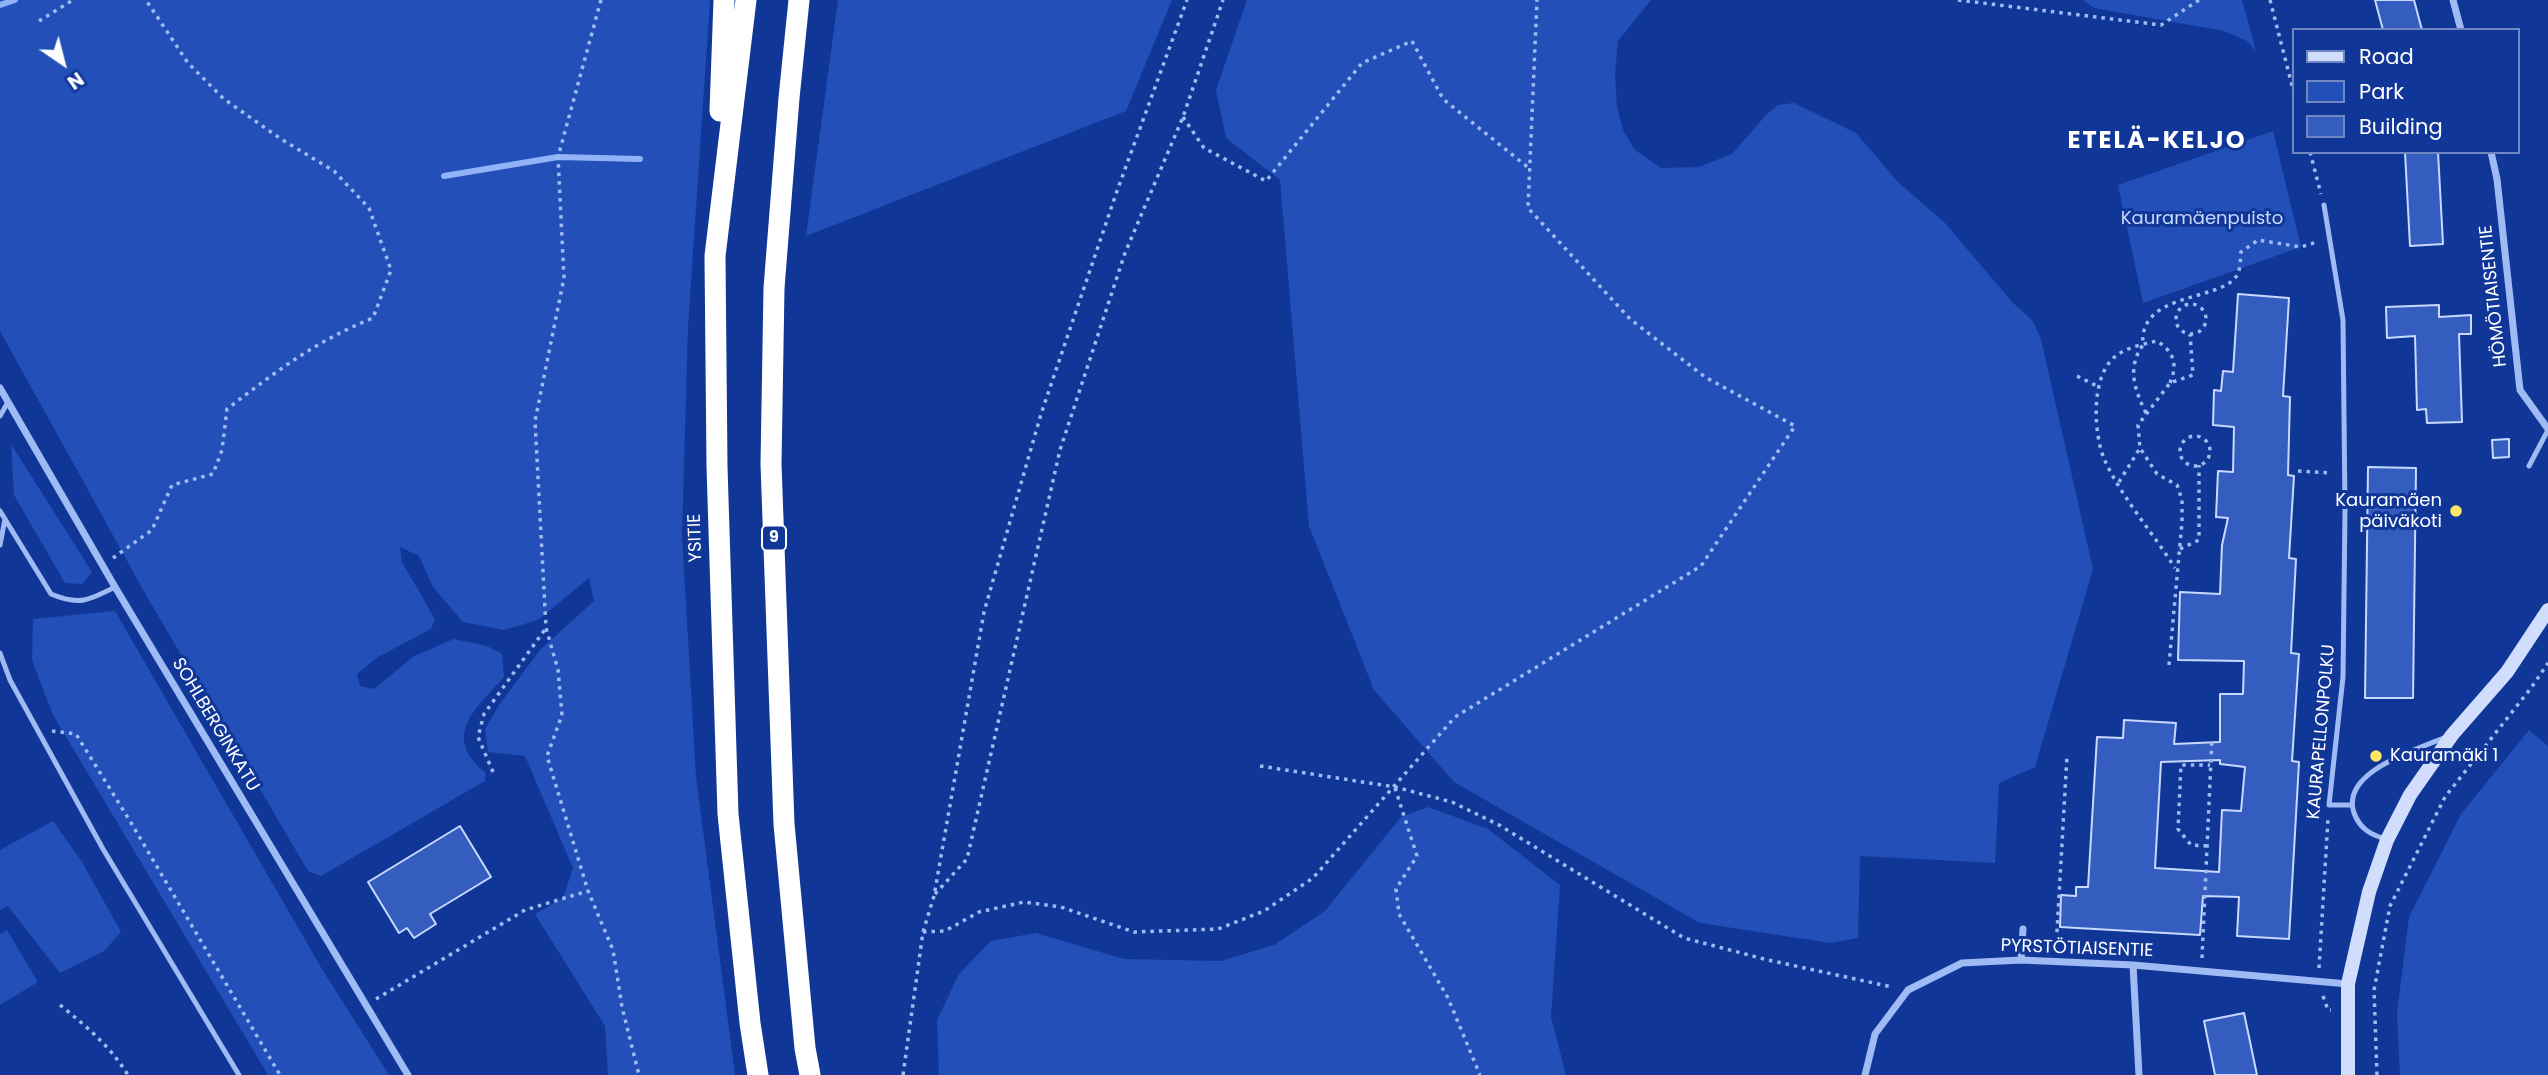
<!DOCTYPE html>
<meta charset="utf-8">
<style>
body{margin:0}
#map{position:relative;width:2548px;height:1075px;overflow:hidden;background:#103798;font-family:Poppins,sans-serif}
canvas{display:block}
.legend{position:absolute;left:2292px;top:28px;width:228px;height:126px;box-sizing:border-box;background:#103798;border:2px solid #7087c1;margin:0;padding:9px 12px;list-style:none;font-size:21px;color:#fff}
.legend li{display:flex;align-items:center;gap:14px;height:35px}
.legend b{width:35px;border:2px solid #7087c1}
.north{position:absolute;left:28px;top:28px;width:70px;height:70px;-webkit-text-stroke:5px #103798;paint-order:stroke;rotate:145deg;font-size:19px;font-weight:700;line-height:28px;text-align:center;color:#fff}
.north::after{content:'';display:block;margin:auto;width:24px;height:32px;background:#fff;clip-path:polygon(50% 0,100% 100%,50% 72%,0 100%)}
</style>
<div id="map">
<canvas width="2548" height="1075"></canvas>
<ul class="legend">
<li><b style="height:9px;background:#d0ddfd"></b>Road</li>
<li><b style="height:19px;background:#224fb8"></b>Park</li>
<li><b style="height:19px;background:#345dbf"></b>Building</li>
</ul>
<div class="north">N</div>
</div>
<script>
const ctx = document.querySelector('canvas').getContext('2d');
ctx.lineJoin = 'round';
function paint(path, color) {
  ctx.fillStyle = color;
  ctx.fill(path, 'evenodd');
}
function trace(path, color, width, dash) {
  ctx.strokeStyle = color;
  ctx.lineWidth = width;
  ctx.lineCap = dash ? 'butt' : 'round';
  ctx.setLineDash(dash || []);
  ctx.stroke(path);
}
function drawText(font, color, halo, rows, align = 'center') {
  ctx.font = font + ' Poppins,sans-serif';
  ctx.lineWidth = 6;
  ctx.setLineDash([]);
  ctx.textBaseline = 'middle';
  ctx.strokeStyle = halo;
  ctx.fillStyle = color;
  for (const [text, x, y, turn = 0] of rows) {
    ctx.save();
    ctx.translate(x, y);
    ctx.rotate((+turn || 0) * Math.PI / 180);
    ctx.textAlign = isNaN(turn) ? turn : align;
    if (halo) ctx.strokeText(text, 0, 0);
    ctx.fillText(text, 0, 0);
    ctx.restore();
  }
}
const green = new Path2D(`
 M0 0H710L688 327 682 535 696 777 735 1075H608L605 1026 535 914 563 898 573 868 525 756 488 752 485 729 499 705 540 650 594 601 589 578 538 620 504 630 463 622 433 587 419 556 400 547 402 562 435 619 431 629 378 657 357 674 360 686 374 689 414 656 454 639 487 646 502 654 504 677C476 709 440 736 486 773L485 781 321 876 308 871 146 595 0 331Z
 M838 0H1172L1126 111 806 236Z
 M1247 0H1651L1618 41 1615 73 1617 107 1623 130 1635 150 1661 168 1699 167 1732 154 1766 115 1778 105 1794 103 1856 133 1898 182 1945 223 2013 303 2033 321 2041 339 2093 569 2035 767 1999 783 1995 863 1860 856 1858 938 1830 943 1700 923 1454 782 1374 690 1309 526 1280 180 1226 138 1216 90Z
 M2083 0H2242L2256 51 2247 41 2224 31 2094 8Z
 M2273 131 2301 247 2143 303 2118 185Z
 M11 444 92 572 82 584 65 583 14 495Z
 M115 611 322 969 389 1075H268L53 715 32 660 33 619Z
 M2529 730 2548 746V1075H2400L2397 1013 2409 917 2461 814Z
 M1428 807 1488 829 1560 885 1551 1017 1566 1075H939L937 1020 959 974 991 941 1036 933 1124 959 1221 961 1274 945 1325 911 1401 817Z
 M53 821 82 862 121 932 104 951 60 973 8 906 0 910V850Z
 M7 930 38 982 0 1005V934Z`);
const stream = new Path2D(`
 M0 5 15 0
 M444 176 558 157 640 159`);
const building = new Path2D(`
 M2375 0H2414L2422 30H2383Z
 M2405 152H2438L2443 244 2410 246Z
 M2238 294 2289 298 2283 396 2290 397 2288 475 2294 476 2289 558 2296 559 2291 653 2299 654 2292 761 2299 762 2289 939 2237 936 2239 897 2203 896 2200 935 2060 927 2061 895 2076 896V887H2088L2097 737 2123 738 2124 720 2176 723 2174 744 2220 742V694H2243L2244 661 2178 660 2180 592 2220 594 2222 545 2228 518 2216 517 2218 471 2233 472 2234 427 2213 425 2214 390 2221 391 2223 371 2233 372ZM2220 760V764L2245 767 2241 811 2222 810 2219 872 2155 868 2161 762Z
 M2439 305V317L2471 315V334H2459L2462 422 2427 423 2426 409 2417 410 2415 336 2387 338 2386 307Z
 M2509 439V457L2493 458 2492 440Z
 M2368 467 2416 468 2413 698H2365Z
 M460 826 491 877 430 914 436 924 414 938 407 928 399 933 368 882Z
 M2244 1013 2257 1075H2215L2204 1021Z`);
const path = new Path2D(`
 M601 0 558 157 564 278 535 421 546 628 558 670 562 715 547 756 588 891 613 950 622 1007 639 1075
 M1958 0 2161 25 2199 0
 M2270 0 2294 93
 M39 21 73 0
 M1183 117 1204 148 1266 181 1362 63 1412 41 1443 99 1530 169
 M2310 152 2321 194
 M2176 319a15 15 0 1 1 30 0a15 15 0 1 1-30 0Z
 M2077 376 2099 387
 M2170 383C2178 364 2174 352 2157 341 2144 344 2128 347 2117 355 2090 374 2093 434 2105 461 2123 499 2153 533 2175 568
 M2146 413C2134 389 2127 367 2143 345 2138 293 2216 301 2235 278 2241 272 2240 260 2241 252L2258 240 2301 247 2317 242
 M2180 451a15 15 0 1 1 30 0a15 15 0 1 1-30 0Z
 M2298 471 2332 473
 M2119 482 2140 448
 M2180 549 2199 540V465
 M113 558 152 530 172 485 213 474 222 450 227 409C277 371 314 342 373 318L391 270 369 208 334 171 281 139 224 99 188 63 146 0
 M2169 665 2182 522V500L2177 485 2157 474 2140 448 2138 425 2170 383 2193 375 2190 334
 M52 731 76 734 130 821 280 1075
 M1260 766 1395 787 1452 802 1499 825 1684 938 1768 960 1892 987
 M493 772 478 737 484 714 546 628
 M1395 788 1417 856 1396 889 1399 914 1448 998 1480 1075
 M2207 846 2191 845 2178 829 2181 765H2210
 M935 894 967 859 1060 450 1125 253 1183 117 1223 0
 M923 932 945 931 979 912 1024 902 1061 907 1134 932 1218 929 1264 911 1313 878 1455 717 1701 566 1795 426 1705 377 1630 319 1528 208 1537 0
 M2056 949 2067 756
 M2202 958 2212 738
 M2319 968 2328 819
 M2323 996 2328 1010H2331
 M376 999 525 910 588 891
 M60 1005C86 1026 110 1046 128 1075
 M903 1075 923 932 934 896 984 612 1041 414 1117 191 1187 0
 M2377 1075 2374 990 2390 906 2445 797 2531 688 2548 663`);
const lane = new Path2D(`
 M2324 205 2343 320 2345 510 2343 677 2329 805H2352
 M0 416 8 402
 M2529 466 2548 430
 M0 511 51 594C79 606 90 600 115 587
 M0 545 5 519
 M0 653 10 680 103 849 239 1075
 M2386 839C2371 835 2360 829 2354 813 2340 771 2417 750 2446 737`);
const street = new Path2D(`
 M2453 0 2461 30
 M2491 152 2497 179 2520 390 2548 429
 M0 388 115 587 408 1075
 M2021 960 2023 929
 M2133 965 2139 1075
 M1865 1075 1875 1034 1908 990 1962 963 2021 960 2133 965 2348 984`);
const secondary = new Path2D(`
 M2348 1075V984L2369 892 2387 840 2410 795 2452 735 2507 672 2548 610`);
const highway = new Path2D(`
 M746 0 715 256 717 467 728 814 750 1023 758 1075
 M799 0 789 98 774 288 771 464 784 824 805 1048 810 1075
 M720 111 724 0`);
const markers = [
 [2456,511,7,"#ffe964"],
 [2376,756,7,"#ffe964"]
];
const shields = [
 [774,538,24]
];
const shieldNames = [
 ["9",774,538]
];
const parkNames = [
 ["Kauramäenpuisto",2202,219]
];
const streetNames = [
 ["HÖMÖTIAISENTIE",2494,296,-96],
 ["YSITIE",696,538,-92],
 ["SOHLBERGINKATU",215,725,59],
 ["KAURAPELLONPOLKU",2322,732,-85],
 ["PYRSTÖTIAISENTIE",2077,949,2]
];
const poiNames = [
 ["Kauramäen",2442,501],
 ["päiväkoti",2442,522],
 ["Kauramäki 1",2390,756,"left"]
];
const districtNames = [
 ["ETELÄ-KELJO",2157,142]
];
paint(green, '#224fb8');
trace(stream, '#92b2f8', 6);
paint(building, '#345dbf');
trace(building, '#c9d9fe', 2);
trace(path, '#a0baf4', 3.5, [3.5, 5]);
trace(lane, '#a0baf4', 5);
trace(street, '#a0baf4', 7);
trace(secondary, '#d0ddfd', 14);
trace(highway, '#fff', 21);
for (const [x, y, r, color] of markers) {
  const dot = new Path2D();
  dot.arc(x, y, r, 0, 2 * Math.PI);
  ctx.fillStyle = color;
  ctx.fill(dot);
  trace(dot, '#103798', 2.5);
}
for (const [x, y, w] of shields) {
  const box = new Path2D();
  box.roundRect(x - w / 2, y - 12.5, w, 25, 5);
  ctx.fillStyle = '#103798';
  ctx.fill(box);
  trace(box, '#fff', 2);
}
drawText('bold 16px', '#fff', null, shieldNames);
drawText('18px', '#c9d9fe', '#103798', parkNames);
drawText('18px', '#fff', '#103798', streetNames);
drawText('18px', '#fff', '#103798', poiNames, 'right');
ctx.letterSpacing = '2px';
drawText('bold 24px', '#fff', '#103798', districtNames);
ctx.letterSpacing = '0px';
</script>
